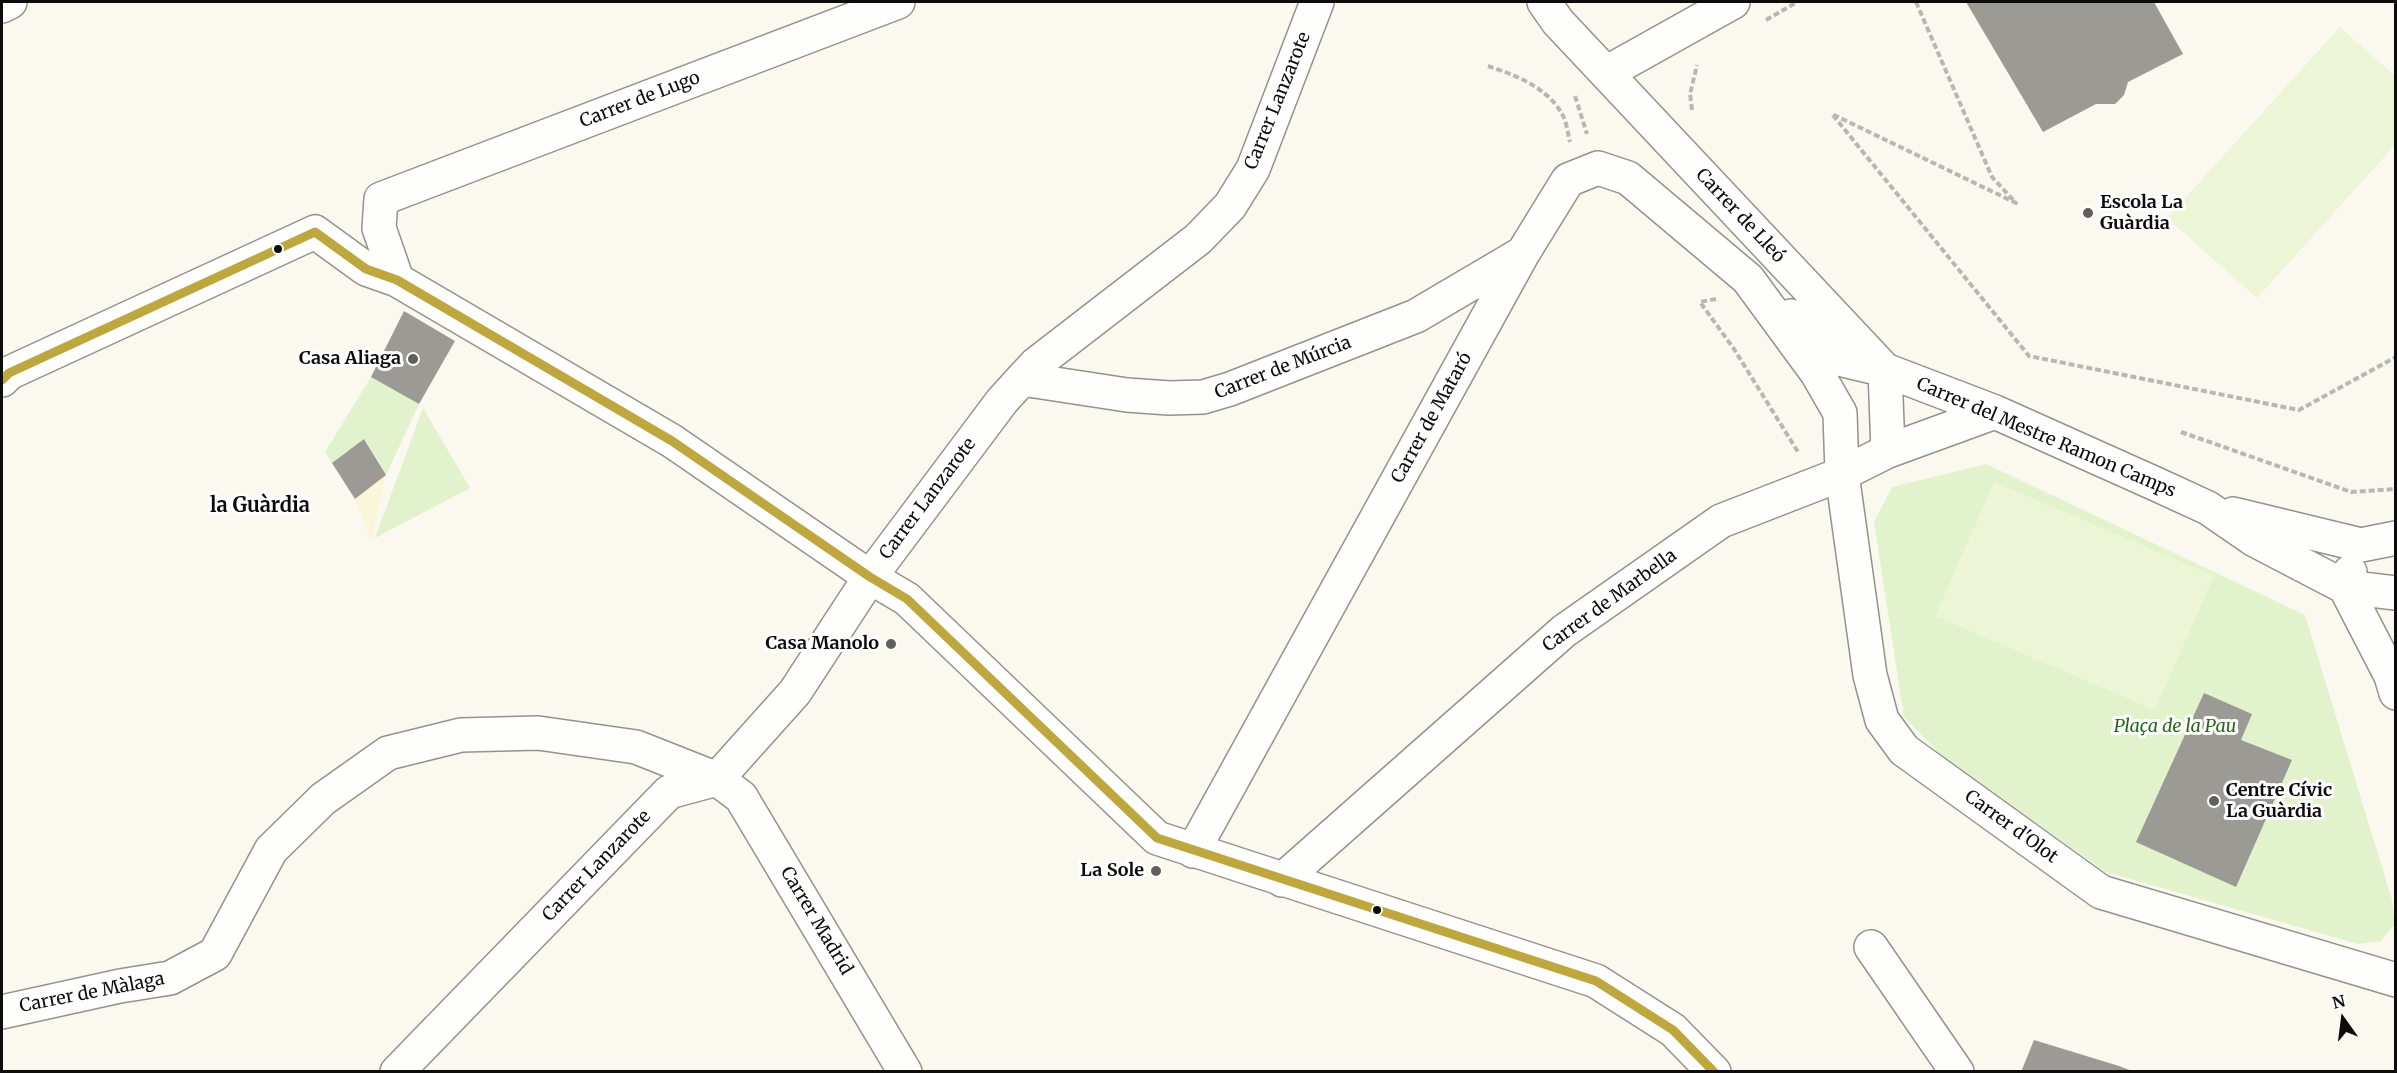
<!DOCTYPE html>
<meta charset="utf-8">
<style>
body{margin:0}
#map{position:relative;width:2397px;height:1073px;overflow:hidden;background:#faf8ef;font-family:Merriweather,serif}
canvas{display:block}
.frame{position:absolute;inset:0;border:3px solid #0c0c0c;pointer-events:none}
.north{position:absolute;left:2313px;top:989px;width:60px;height:60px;-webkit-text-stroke:4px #fff;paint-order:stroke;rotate:346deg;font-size:16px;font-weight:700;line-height:24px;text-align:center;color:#0c0c0c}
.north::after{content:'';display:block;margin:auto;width:21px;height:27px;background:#0c0c0c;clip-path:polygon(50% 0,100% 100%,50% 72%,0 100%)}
</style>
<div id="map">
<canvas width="2397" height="1073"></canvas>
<div class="frame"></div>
<div class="north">N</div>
</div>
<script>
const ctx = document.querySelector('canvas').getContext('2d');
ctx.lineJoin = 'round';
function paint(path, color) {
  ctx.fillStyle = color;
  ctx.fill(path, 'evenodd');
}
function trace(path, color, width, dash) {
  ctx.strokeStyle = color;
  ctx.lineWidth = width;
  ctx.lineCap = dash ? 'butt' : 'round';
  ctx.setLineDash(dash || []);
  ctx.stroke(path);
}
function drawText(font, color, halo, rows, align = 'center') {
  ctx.font = font + ' Merriweather,serif';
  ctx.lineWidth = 6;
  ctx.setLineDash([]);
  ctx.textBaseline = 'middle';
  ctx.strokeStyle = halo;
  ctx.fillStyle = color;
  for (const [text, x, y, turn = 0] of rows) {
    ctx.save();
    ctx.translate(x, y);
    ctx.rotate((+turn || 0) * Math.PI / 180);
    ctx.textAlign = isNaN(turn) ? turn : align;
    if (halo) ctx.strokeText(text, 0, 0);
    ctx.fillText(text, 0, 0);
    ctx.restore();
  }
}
const farmland = new Path2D(`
 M386 475 371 541 355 499Z`);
const green = new Path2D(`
 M371 377 419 404 386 475 365 439 332 463 325 452Z
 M423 408 470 488 375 538Z
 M1986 464 2305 615 2392 900 2395 924 2381 941 2358 944 2106 872 1944 758 1904 717 1874 522 1892 487Z`);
const pitch = new Path2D(`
 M2340 27 2395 76V145L2257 298 2167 218Z
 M1994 482 2214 576 2155 710 1935 616Z`);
const building = new Path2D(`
 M1966 2H2154L2183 54 2128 82 2124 95 2115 104H2096L2043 132Z
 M404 311 455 341 419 404 371 377Z
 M364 439 386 475 355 499 332 463Z
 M2204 693 2252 714 2241 740 2292 760 2236 887 2136 842Z
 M2034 1040 2119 1066 2135 1072H2021Z`);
const path = new Path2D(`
 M1916 2 1992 177 2016 203 1832 114 2029 356 2299 410 2396 357
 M1766 20 1797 2
 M1488 66C1516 75 1551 89 1564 118 1567 125 1568 134 1570 142
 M1575 96 1587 134
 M1692 110 1690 94 1697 65
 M1716 299 1700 302 1734 349 1798 452
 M2181 432 2351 492 2396 489`);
const street = new Path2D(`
 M1544 2 1558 22 1885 370 1888 451
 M2 6 10 2
 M1606 73 1733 2
 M397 280 379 228 381 199 898 2
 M1791 316 1843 360 1885 370 1995 412 2158 485 2208 508 2253 539 2345 587 2396 593
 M1022 379 1127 395 1169 398 1203 397 1230 389 1416 316 1523 253
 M2 380 9 373 315 232 366 269 397 280 672 441 870 577 907 599 1157 838 1596 981 1673 1030 1714 1072
 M2233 514 2361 545 2396 538
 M2350 572 2345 587 2391 676 2396 693
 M1193 851 1523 253 1568 180 1598 168 1628 178 1748 279 1817 373 1840 413 1842 474 1870 675 1882 720 1904 750 2101 892 2396 980
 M1282 880 1564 631 1721 521 1842 474 1888 451 1995 412
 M1871 947 1957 1072
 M2 1012 120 986 170 978 215 954 271 850 323 799 388 753 461 735 538 733 636 747 717 779 741 797 905 1072
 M397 1072 669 792 717 779 795 692 870 577 1002 401 1022 379 1036 364 1198 239 1230 206 1253 169 1317 2`);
const bus1 = new Path2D(`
 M2 380 9 373 315 232 366 269 397 280 672 441 870 577 907 599 1157 838 1596 981 1673 1030 1714 1072`);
const markers = [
 [2088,213,6,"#5f5f5b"],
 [278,249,5,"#0c0c0c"],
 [413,359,6,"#5f5f5b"],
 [891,644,6,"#5f5f5b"],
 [2214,801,6,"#5f5f5b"],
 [1156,871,6,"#5f5f5b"],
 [1377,910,5,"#0c0c0c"]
];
const streetNames = [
 ["Carrer de Lugo",640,100,-21],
 ["Carrer Lanzarote",1278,101,-68],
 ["Carrer de Lleó",1740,216,47],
 ["Carrer de Múrcia",1283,368,-21],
 ["Carrer de Mataró",1432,418,-61],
 ["Carrer del Mestre Ramon Camps",2046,438,23],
 ["Carrer Lanzarote",928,499,-53],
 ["Carrer de Marbella",1610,601,-36],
 ["Carrer d'Olot",2011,827,36],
 ["Carrer Lanzarote",597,866,-46],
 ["Carrer Madrid",816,921,59],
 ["Carrer de Màlaga",92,993,-11]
];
const poiNames = [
 ["Escola La",2100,203,"left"],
 ["Guàrdia",2100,224,"left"],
 ["Casa Aliaga",401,359],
 ["Casa Manolo",879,644],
 ["Centre Cívic",2226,791,"left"],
 ["La Guàrdia",2226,812,"left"],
 ["La Sole",1144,871]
];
const parkNames = [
 ["Plaça de la Pau",2175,727]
];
const neighbourhoodNames = [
 ["la Guàrdia",260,506]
];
paint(farmland, '#f9f6d9');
paint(green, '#e2f2cc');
paint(pitch, '#edf5d7');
paint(building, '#9c9a95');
trace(street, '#93928e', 36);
trace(path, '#b7b7b5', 4, [6, 3]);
trace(street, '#fefefd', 33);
trace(bus1, '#bea73e', 9);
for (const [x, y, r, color] of markers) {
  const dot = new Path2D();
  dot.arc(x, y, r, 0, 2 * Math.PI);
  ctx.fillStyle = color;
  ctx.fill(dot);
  trace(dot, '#fff', 2);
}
drawText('18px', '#0c0c0c', '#fff', streetNames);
drawText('bold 18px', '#0c0c0c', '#fff', poiNames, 'right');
drawText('italic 18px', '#266916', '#fff', parkNames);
drawText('bold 20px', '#0c0c0c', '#fff', neighbourhoodNames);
</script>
